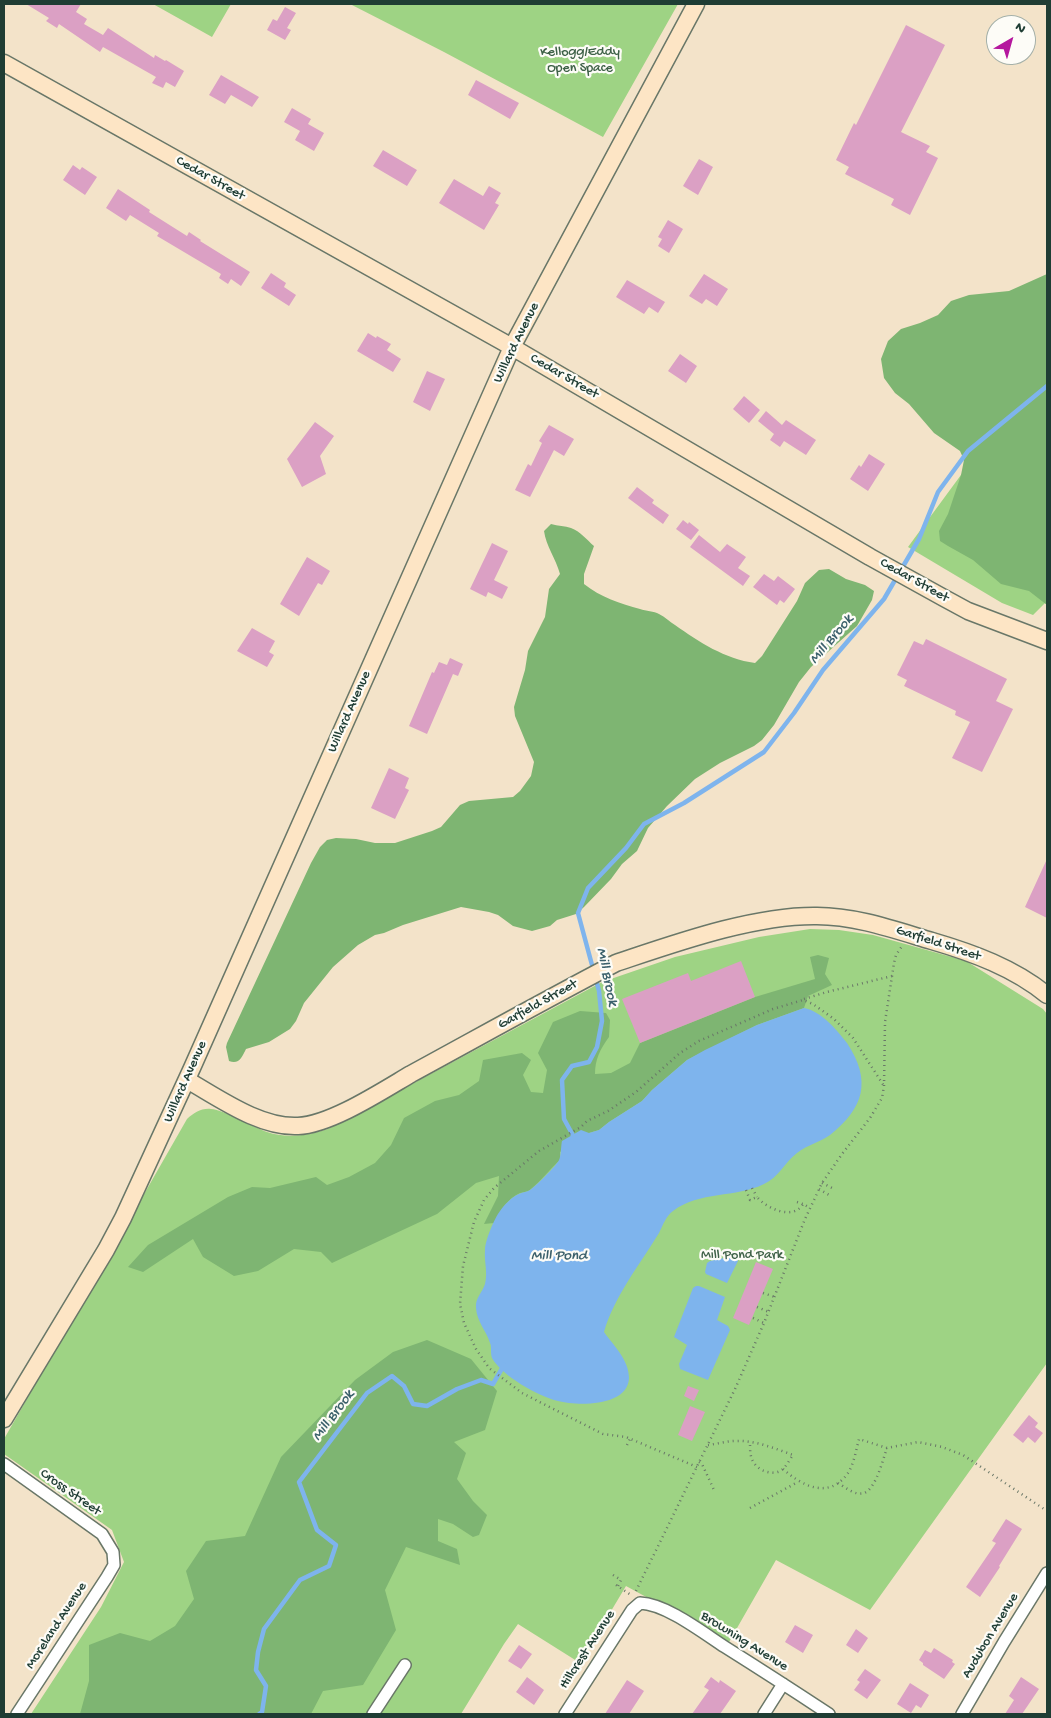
<!DOCTYPE html>
<style>
body{margin:0}
#map{position:relative;width:1051px;height:1718px;overflow:hidden;background:#f3e3c9;font-family:"Gochi Hand",sans-serif}
canvas{display:block}
.frame{position:absolute;inset:0;border:5px solid #1f3d34;pointer-events:none}
.north{position:absolute;left:986px;top:15px;width:50px;height:50px;box-sizing:border-box;background:#fdfcf7;border:1px solid #a4b0a9;border-radius:50%;rotate:38deg;font-size:14px;font-weight:700;line-height:20px;text-align:center;color:#1f3d34}
.north::after{content:'';display:block;margin:auto;width:18px;height:22px;background:#b5179e;clip-path:polygon(50% 0,100% 100%,50% 72%,0 100%)}
</style>
<div id="map">
<canvas width="1051" height="1718"></canvas>
<div class="frame"></div>
<div class="north">N</div>
</div>
<script>
const ctx = document.querySelector('canvas').getContext('2d');
ctx.lineJoin = 'round';
function paint(path, color) {
  ctx.fillStyle = color;
  ctx.fill(path, 'evenodd');
}
function trace(path, color, width, dash) {
  ctx.strokeStyle = color;
  ctx.lineWidth = width;
  ctx.lineCap = dash ? 'butt' : 'round';
  ctx.setLineDash(dash || []);
  ctx.stroke(path);
}
function drawText(font, color, halo, rows, align = 'center') {
  ctx.font = font + ' "Gochi Hand",sans-serif';
  ctx.lineWidth = 4.5;
  ctx.setLineDash([]);
  ctx.textBaseline = 'middle';
  ctx.strokeStyle = halo;
  ctx.fillStyle = color;
  for (const [text, x, y, turn = 0] of rows) {
    ctx.save();
    ctx.translate(x, y);
    ctx.rotate((+turn || 0) * Math.PI / 180);
    ctx.textAlign = isNaN(turn) ? turn : align;
    if (halo) ctx.strokeText(text, 0, 0);
    ctx.fillText(text, 0, 0);
    ctx.restore();
  }
}
const green = new Path2D(`
 M153 4H231L212 37Z
 M350 4H678L603 137 444 52Z
 M1047 358V601L1033 615 1002 603 908 547Z
 M810 929 839 930 873 935 966 961 1043 1009 1047 1014V1363L870 1610 776 1560 729 1642 626 1586 580 1663 518 1624 504 1644 461 1714H376L369 1711 367 1714H31L101 1607 124 1562 112 1530 4 1454V1439L187 1119C194 1113 201 1108 211 1109 224 1110 253 1127 267 1132 287 1139 309 1135 328 1129L602 982 675 957 759 937Z`);
const forest = new Path2D(`
 M1047 274V605L1029 591 1001 584 973 560 948 546 940 541 939 531 948 514 961 475 964 460 960 451 934 433 909 404 895 393 884 378 881 359 888 341 901 329 920 323 938 315 951 301 969 295 1009 291Z
 M551 524C558 526 565 526 571 528 580 531 587 540 594 546L584 574V584C600 597 621 604 640 609 646 611 654 611 659 614 665 617 670 622 675 625 699 642 725 659 755 663L762 656 797 601 805 583 819 570 829 569 846 579 865 585 874 591 872 600 857 626 811 667 799 682 774 725 762 740 754 746 720 763 695 779 667 806 648 828 637 851 622 864 611 879 584 907 576 914 557 920 550 926 532 931 513 926 498 915 489 912 461 907 403 925 384 933 375 935 358 945 333 967 304 1003 296 1021 290 1029 269 1042 246 1049C242 1057 239 1065 229 1061L226 1047 227 1043 311 863 320 847 327 840 336 838 356 839 375 843H395L432 831 441 827 460 805 469 801 513 797 520 791 531 776 534 762 515 716 514 707 525 670 528 651 545 617 549 589 560 574C556 559 546 546 544 531Z
 M818 955 829 958 825 974 832 985 808 996 804 1008 757 1025 687 1060 652 1090 642 1101 609 1122 599 1130 589 1133 560 1152V1160C550 1169 542 1180 531 1189 528 1192 524 1192 520 1193 507 1199 500 1211 494 1223L484 1224 498 1196 499 1176 476 1183 437 1214 332 1263 321 1252 294 1249 258 1271 234 1276 203 1257 193 1239 143 1272 128 1267 148 1245 228 1197 252 1187 270 1188 316 1177 327 1185 349 1177 375 1163 391 1145 404 1118 435 1101 459 1095 479 1081 483 1060 522 1053 531 1060 523 1075 531 1092 543 1093 547 1070 538 1053 553 1022 580 1011 606 1013 610 1020 609 1037C600 1049 595 1060 595 1074L611 1073 630 1063 640 1043 755 997 815 979 810 957Z
 M427 1340 471 1359 497 1391 485 1430 454 1442 466 1453 457 1479 473 1501 487 1515 479 1535 473 1537 453 1524 438 1519V1541L457 1549 460 1565 406 1547 385 1590 396 1630 363 1685 323 1691 311 1714H80L89 1681V1645L120 1633 150 1641 175 1626 194 1599 186 1571 206 1541 245 1536 281 1457 355 1380 393 1352Z`);
const water = new Path2D(`
 M804 1008C821 1011 837 1030 847 1043 872 1081 864 1108 830 1135 820 1142 807 1145 797 1153 785 1162 778 1178 764 1184 736 1198 699 1191 673 1211 666 1216 663 1225 659 1233 640 1264 614 1297 604 1332 614 1346 629 1360 629 1378 628 1407 577 1406 558 1401 538 1396 502 1376 492 1358 490 1353 492 1347 490 1343 486 1330 477 1322 476 1308 475 1298 482 1293 485 1284 488 1272 484 1262 485 1250 485 1241 494 1219 500 1211 504 1205 512 1197 519 1194 523 1192 527 1192 530 1190 535 1187 557 1165 559 1160 561 1157 561 1145 562 1141L581 1130 589 1133 599 1130 609 1122 642 1101 652 1090 687 1060 705 1050 757 1025Z
 M733 1256 738 1258V1261L727 1283 706 1274 705 1272 707 1263 710 1261Z
 M696 1286H699L725 1297 717 1320 728 1326 730 1330 708 1380 680 1369 679 1364 687 1345 674 1337 693 1288Z`);
const stream = new Path2D(`
 M575 1139 564 1119 562 1080 572 1066 589 1062 597 1047 602 1021 599 991 578 913 588 888 626 848 644 824 684 803 764 752 794 713 823 670 884 599 919 539 938 492 968 451 1047 386
 M259 1714 262 1712 266 1686 256 1670 258 1652 264 1629 300 1580 329 1566 336 1545 317 1530 299 1482 367 1393 392 1376 404 1386 413 1404 427 1406 457 1389 481 1380 493 1384 504 1365`);
const building = new Path2D(`
 M26 4H81L76 12 87 19 84 24 103 35 108 28 154 58 155 55 165 61 166 60 184 71 175 87 166 82 163 88 152 83 156 77 103 47 100 52 59 24 57 28 46 21 49 18Z
 M285 7 296 13 287 28 291 30 285 40 267 30 273 19 277 21Z
 M906 25 945 45 901 132 930 146 926 152 938 158 910 215 891 205 894 199 845 174 849 167 836 160 854 123 856 125Z
 M221 75 259 97 252 107 231 95 225 104 209 95Z
 M476 80 519 103 510 119 468 95Z
 M292 108 311 119 308 124 324 133 314 151 295 140 300 131 284 122Z
 M383 150 417 170 407 186 373 166Z
 M699 159 713 167 698 195 683 186Z
 M73 165 80 170 82 167 97 177 85 195 63 180Z
 M454 179 483 196 489 186 501 193 495 203 499 205 484 230 439 203Z
 M118 189 150 210 149 212 187 236 189 232 201 240 200 241 250 272 241 286 231 279 228 284 219 278 221 274 157 236 159 233 130 215 126 221 106 208Z
 M668 220 683 229 669 253 658 246 662 239 658 237Z
 M271 273 286 283 284 287 296 295 289 306 261 288Z
 M704 274 728 289 717 306 706 299 702 304 689 296Z
 M627 280 665 302 658 313 649 307 644 314 616 297Z
 M368 333 376 338 377 336 391 344 387 350 401 359 393 372 357 351Z
 M680 354 697 366 686 383 668 371Z
 M427 371 445 379 430 411 413 402Z
 M744 396 760 410 749 423 733 409Z
 M766 411 782 425 786 420 816 440 806 455 784 441 780 447 770 440 774 434 758 421Z
 M315 422 334 436 320 456 326 474 302 487 287 459Z
 M549 425 574 439 564 456 554 450 530 497 515 490 528 464 531 466 542 443 539 441Z
 M869 454 885 464 868 491 850 479 859 465 861 467Z
 M637 487 654 500 652 503 669 515 663 524 628 498Z
 M683 520 688 524 689 522 699 530 691 540 676 529Z
 M699 535 720 552 727 544 746 557 738 568 750 576 743 586 690 547Z
 M492 543 508 551 494 580 508 587 502 599 488 592 486 597 470 589Z
 M307 557 330 571 322 585 318 583 299 616 280 604Z
 M764 574 774 581 778 576 795 589 784 603 780 600 777 605 753 587Z
 M252 628 275 641 269 652 274 655 267 667 237 651Z
 M926 639 1007 679 996 701 1013 709 982 772 952 758 970 722 955 715 956 711 904 686 907 680 897 675 914 641 923 645Z
 M450 658 463 664 458 676 453 674 427 734 409 726 432 672 434 673 439 662 447 665Z
 M389 768 409 778 405 788 409 790 395 819 371 808Z
 M1047 859V918L1025 907Z
 M741 961 755 997 640 1043 622 999 688 973 691 981Z
 M756 1262 773 1269 749 1325 733 1318Z
 M688 1386 699 1390 694 1401 684 1396Z
 M690 1406 705 1412 692 1441 678 1435Z
 M1029 1415 1038 1423 1035 1427 1043 1433 1035 1443 1028 1437 1023 1443 1013 1435Z
 M1006 1519 1022 1529 999 1566 1000 1567 980 1597 966 1587 996 1543 992 1541Z
 M795 1625 813 1635 803 1653 785 1642Z
 M856 1629 868 1638 858 1653 846 1645Z
 M519 1645 532 1654 521 1669 508 1661Z
 M934 1648 953 1660 952 1662 955 1664 944 1679 923 1665V1663L919 1660 925 1650 931 1653Z
 M865 1669 881 1680 867 1699 854 1690 860 1682 857 1680Z
 M527 1677 544 1690 534 1705 516 1692Z
 M711 1677 719 1683 720 1680 736 1691 720 1714H692L709 1690 704 1687Z
 M1021 1677 1039 1689 1022 1714H1005L1014 1700 1009 1696Z
 M627 1680 644 1691 629 1714H605Z
 M910 1683 929 1695 921 1708 916 1705 911 1713 897 1704Z`);
const path = new Path2D(`
 M804 999 827 992 892 976
 M822 1183 832 1188
 M752 1188 757 1197
 M819 1189 829 1195
 M746 1190 750 1200 757 1197C766 1208 793 1221 803 1204L810 1208
 M797 1202 803 1204
 M763 1293 775 1297
 M757 1307 769 1312
 M753 1318 764 1323
 M627 1445 630 1439
 M708 1445C717 1444 726 1441 736 1441 755 1440 776 1449 793 1455 790 1459 787 1465 783 1469 774 1477 756 1471 752 1459 750 1455 750 1448 750 1443
 M699 1462 702 1464 714 1490
 M697 1467 626 1437 603 1434 522 1393 489 1368 476 1349 464 1323 460 1304 463 1266 474 1222 484 1200 494 1188 539 1151 581 1127 587 1121 608 1111 636 1092 680 1053 699 1041 773 1009 803 1000 813 1004 834 1019 853 1038 884 1086
 M783 1469C802 1486 829 1500 848 1473 854 1464 856 1450 859 1439L887 1448 918 1442 942 1447 963 1455 1047 1511
 M838 1483C845 1487 855 1496 864 1493 876 1489 883 1459 887 1448
 M750 1508 798 1482
 M613 1575 621 1580 618 1586
 M616 1585 631 1595
 M636 1591 735 1389 764 1323 805 1219 822 1183 842 1154 870 1118 882 1098 884 1086 885 1022 894 963 896 955 902 946`);
const street = new Path2D(`
 M4 1464 102 1534 113 1552 114 1565 107 1577 17 1714
 M373 1714 405 1665
 M565 1714 632 1610 640 1603C666 1604 702 1632 725 1647 760 1669 794 1691 829 1714
 M764 1714 783 1684
 M962 1714 1004 1642 1047 1573`);
const secondary = new Path2D(`
 M4 63 512 347 870 557 944 598 968 611 1047 641
 M187 1080C219 1098 260 1128 298 1126 330 1125 382 1091 411 1074 479 1037 547 999 616 963 676 943 754 915 817 916 856 916 895 930 932 941 973 953 1014 968 1047 995
 M4 1419 106 1250 123 1218 192 1068 512 347 696 4`);
const parkNames = [
 ["Kellogg/Eddy",580,53],
 ["Open Space",580,69],
 ["Mill Pond Park",742,1256]
];
const streetNames = [
 ["Cedar Street",210,179,29],
 ["Willard Avenue",517,343,-64],
 ["Cedar Street",564,377,30],
 ["Cedar Street",914,581,29],
 ["Willard Avenue",350,712,-66],
 ["Garfield Street",938,944,18],
 ["Garfield Street",538,1005,-29],
 ["Willard Avenue",186,1082,-66],
 ["Cross Street",70,1493,35],
 ["Moreland Avenue",57,1626,-57],
 ["Audubon Avenue",991,1636,-59],
 ["Browning Avenue",744,1642,32],
 ["Hillcrest Avenue",588,1650,-57]
];
const waterNames = [
 ["Mill Brook",832,640,-50],
 ["Mill Brook",606,977,78],
 ["Mill Pond",559,1257],
 ["Mill Brook",334,1416,-53]
];
paint(green, '#9ed384');
paint(forest, '#7eb572');
paint(water, '#7eb4ed');
trace(stream, '#7eb4ed', 4.5);
paint(building, '#dba0c4');
trace(street, '#697768', 14);
trace(secondary, '#697768', 19);
trace(path, '#697768', 2.5, [1, 4]);
trace(street, '#fff', 11);
trace(secondary, '#fde5c5', 16);
drawText('14px', '#3f6248', '#fdfcf7', parkNames);
drawText('14px', '#1f3d34', '#fdfcf7', streetNames);
drawText('italic 15px', '#3c616c', '#fdfcf7', waterNames);
</script>
